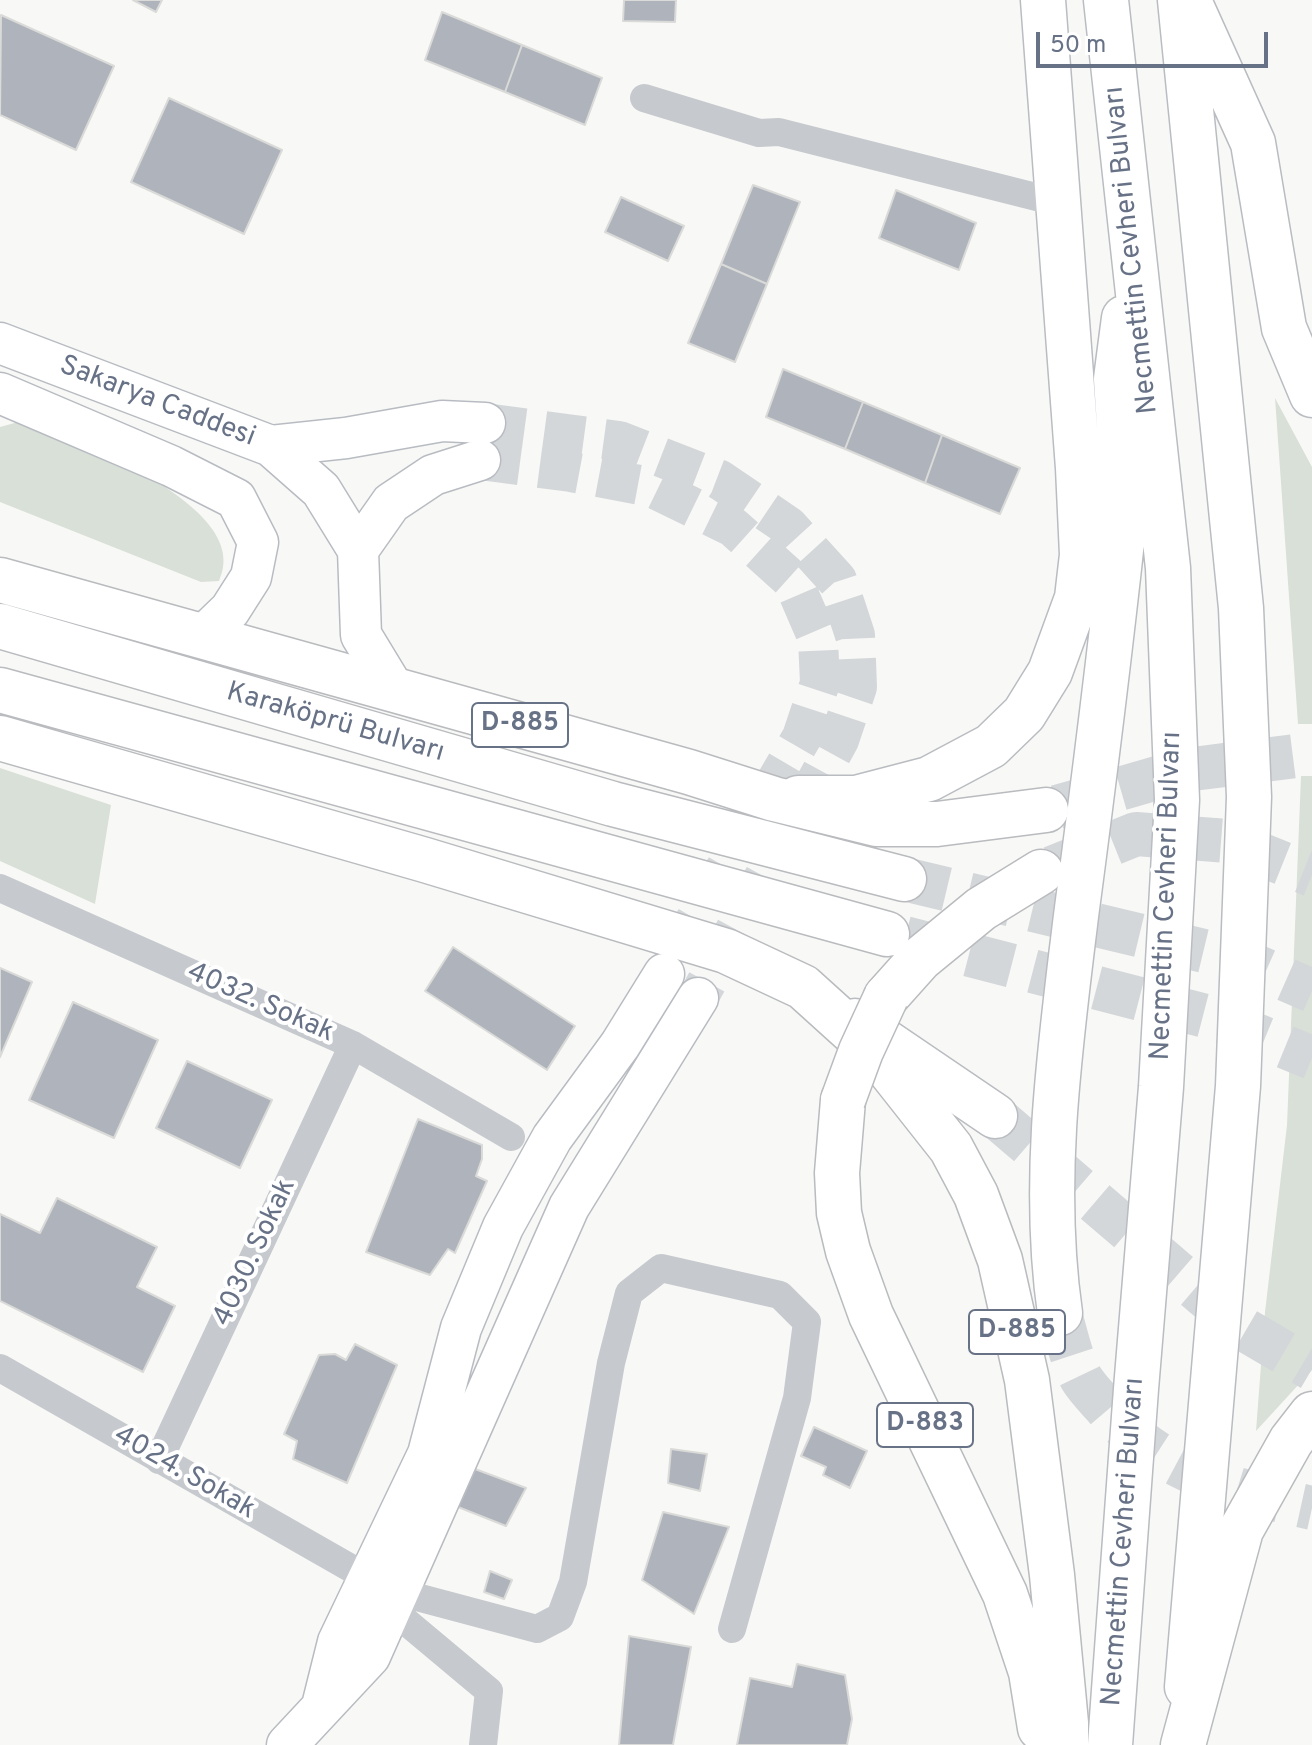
<!DOCTYPE html>
<meta charset="utf-8">
<style>
body{margin:0}
#map{position:relative;width:1312px;height:1745px;overflow:hidden;background:#f8f9f6;font-family:Overpass,sans-serif}
canvas{display:block}
.scale{position:absolute;left:1036px;top:32px;width:232px;height:36px;box-sizing:border-box;border:4px solid #687287;border-top:0;padding-left:10px;font-size:24px;line-height:28px;white-space:nowrap;color:#687287;-webkit-text-stroke:6px #fff;paint-order:stroke}
</style>
<div id="map">
<canvas width="1312" height="1745"></canvas>
<div class="scale">50 m</div>
</div>
<script>
const ctx = document.querySelector('canvas').getContext('2d');
ctx.lineJoin = 'round';
function paint(path, color) {
  ctx.fillStyle = color;
  ctx.fill(path, 'evenodd');
}
function trace(path, color, width, dash) {
  ctx.strokeStyle = color;
  ctx.lineWidth = width;
  ctx.lineCap = dash ? 'butt' : 'round';
  ctx.setLineDash(dash || []);
  ctx.stroke(path);
}
function drawText(font, color, halo, rows, align = 'center') {
  ctx.font = font + ' Overpass,sans-serif';
  ctx.lineWidth = 8;
  ctx.setLineDash([]);
  ctx.textBaseline = 'middle';
  ctx.strokeStyle = halo;
  ctx.fillStyle = color;
  for (const [text, x, y, turn = 0] of rows) {
    ctx.save();
    ctx.translate(x, y);
    ctx.rotate((+turn || 0) * Math.PI / 180);
    ctx.textAlign = isNaN(turn) ? turn : align;
    if (halo) ctx.strokeText(text, 0, 0);
    ctx.fillText(text, 0, 0);
    ctx.restore();
  }
}
const green = new Path2D(`
 M1275 398 1312 467V724H1298Z
 M22 421C72 439 256 506 219 581L201 582 0 502V427Z
 M0 768 111 805 95 904 0 861Z
 M1301 776H1312V1370L1256 1431 1265 1312 1287 1125Z`);
const building = new Path2D(`
 M133 0H162L156 12Z
 M624 0H676L675 22 623 21Z
 M442 12 522 45 505 92 425 60Z
 M1 15 114 66 76 150 0 115Z
 M522 45 602 78 585 125 505 92Z
 M169 98 282 150 244 234 131 182Z
 M753 185 800 202 767 284 721 264Z
 M896 190 976 223 959 270 879 238Z
 M621 197 684 226 668 261 605 232Z
 M721 264 767 284 735 362 688 343Z
 M783 369 863 402 845 449 766 417Z
 M863 402 942 435 925 483 845 449Z
 M942 435 1020 468 1000 514 925 483Z
 M453 947 575 1026 547 1070 425 991Z
 M0 968 32 982 0 1057Z
 M73 1002 158 1040 114 1138 29 1100Z
 M187 1061 272 1100 240 1168 156 1128Z
 M418 1119 482 1145V1159L476 1176 487 1181 455 1253 448 1249 430 1275 366 1252Z
 M57 1198 157 1247 137 1287 175 1306 143 1372 0 1301V1214L40 1233Z
 M355 1344 397 1365 347 1483 293 1459 297 1441 284 1434 319 1355 335 1354 346 1360Z
 M814 1427 867 1451 850 1488 823 1475 826 1467 801 1456Z
 M671 1449 707 1454 700 1491 668 1483Z
 M475 1469 526 1488 506 1526 458 1507Z
 M663 1512 729 1527 694 1614 642 1580Z
 M490 1571 512 1580 504 1599 484 1592Z
 M629 1636 691 1647 673 1745H619Z
 M797 1664 845 1675 852 1719 847 1745H737L750 1678 792 1687Z`);
const secondaryTunnel = new Path2D(`
 M485 423 619 441 720 480 788 526 837 580 855 635 857 687 839 740 698 998
 M480 460 571 472 651 487 733 527 793 581 818 639 820 683 802 737 668 967`);
const primaryTunnel = new Path2D(`
 M995 1116 1242 1328 1312 1369
 M1060 1313C1066 1335 1071 1358 1081 1378 1087 1388 1097 1398 1105 1407 1158 1471 1234 1491 1312 1508`);
const trunkTunnel = new Path2D(`
 M1057 807 1185 770 1312 754
 M1052 868 1136 834 1227 841 1312 875
 M904 879 1242 960 1312 991
 M905 938 1217 1019 1312 1058`);
const minor = new Path2D(`
 M644 98 759 133 779 132 1048 200 1056 191
 M0 888 353 1045 511 1137
 M0 1368 368 1578
 M159 1460 353 1045
 M398 1592 537 1629 560 1617 573 1582 611 1363 629 1293 661 1268 780 1295 807 1322 797 1398 732 1629
 M391 1609 489 1691 483 1745`);
const secondary = new Path2D(`
 M0 343 271 446 321 490 358 550 361 635 395 691
 M0 393 171 466 236 499 258 542 251 577 230 610 202 637
 M271 446 346 438 442 421 485 423
 M358 550 391 503 433 475 480 460
 M323 1702 338 1642 428 1454 461 1328 503 1227 552 1138 620 1045 664 974
 M287 1745 370 1656 569 1207 698 998`);
const primary = new Path2D(`
 M1106 0 1168 568 1177 800 1161 1087 1136 1389 1110 1745
 M1180 0 1241 608 1249 797 1238 1086 1187 1687
 M1193 10 1253 143 1284 328 1312 395
 M798 798H856L929 779 991 746 1024 714 1050 672 1077 598 1082 555 1078 468 1043 0
 M855 1021 995 1116
 M1060 1313C1041 1182 1060 1047 1076 916 1093 788 1109 660 1123 532V488L1116 379 1124 318`);
const trunk = new Path2D(`
 M0 580 689 772 774 799 876 824H937L1046 810
 M0 626 613 804 904 879
 M0 690 887 934
 M0 738 425 860 726 951 803 987 876 1053 951 1148 976 1195 1000 1260 1027 1380 1052 1575 1066 1723V1745
 M886 997 920 959 981 909 1041 872
 M843 1100 837 1173 839 1213 848 1251 871 1315 1005 1594 1031 1672 1040 1728
 M1183 1745 1241 1530 1291 1441 1312 1414`);
const trunkBridge = new Path2D(`
 M843 1100 861 1051 886 997`);
const shields = [
 [520,725,96],
 [1017,1332,96],
 [925,1425,96]
];
const shieldNames = [
 ["D-885",520,725],
 ["D-885",1017,1332],
 ["D-883",925,1425]
];
const streetNames = [
 ["Necmettin Cevheri Bulvarı",1133,250,-96],
 ["Sakarya Caddesi",157,403,21],
 ["Karaköprü Bulvarı",335,724,16],
 ["Necmettin Cevheri Bulvarı",1168,896,-88],
 ["4032. Sokak",260,1004,24],
 ["4030. Sokak",256,1253,-65],
 ["4024. Sokak",184,1474,30],
 ["Necmettin Cevheri Bulvarı",1125,1542,-86]
];
paint(green, '#d9e0d7');
paint(building, '#afb4bc');
trace(building, '#dadbd8', 2);
trace(secondaryTunnel, '#d4d7da', 40, [40, 20]);
trace(primaryTunnel, '#d4d7da', 44, [44, 22]);
trace(trunkTunnel, '#d4d7da', 44, [44, 22]);
trace(secondary, '#b8bcc2', 43);
trace(primary, '#b9bcc1', 47);
trace(trunk, '#b9bbbf', 47);
trace(minor, '#c6c9cd', 28);
trace(secondary, '#fff', 40);
trace(primary, '#fff', 44);
trace(trunk, '#fff', 44);
trace(trunkBridge, '#b9bbbf', 47, []);
trace(trunkBridge, '#fff', 44);
for (const [x, y, w] of shields) {
  const box = new Path2D();
  box.roundRect(x - w / 2, y - 22, w, 44, 6);
  ctx.fillStyle = '#fff';
  ctx.fill(box);
  trace(box, '#687287', 2);
}
drawText('bold 26px', '#687287', null, shieldNames);
drawText('28px', '#687287', '#fff', streetNames);
</script>
